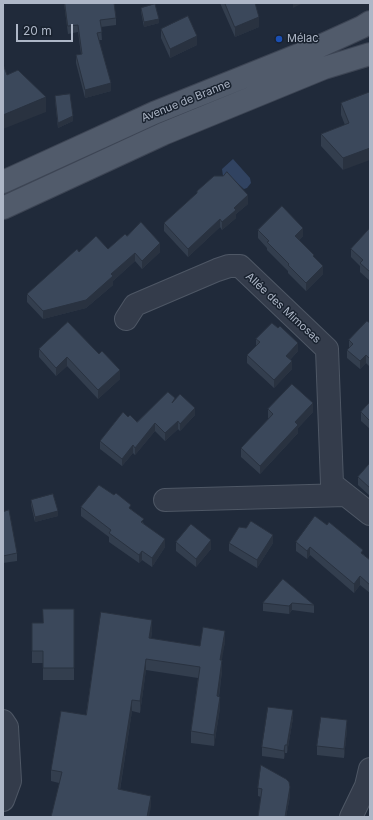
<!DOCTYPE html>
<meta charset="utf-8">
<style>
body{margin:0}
#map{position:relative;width:373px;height:820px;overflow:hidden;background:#202a3a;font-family:Inter,sans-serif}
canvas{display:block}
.frame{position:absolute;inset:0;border:4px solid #aeb7c7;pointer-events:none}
.scale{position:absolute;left:16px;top:24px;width:57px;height:18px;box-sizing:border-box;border:2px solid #aeb7c7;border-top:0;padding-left:5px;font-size:12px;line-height:14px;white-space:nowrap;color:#aeb7c7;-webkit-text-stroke:3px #19222f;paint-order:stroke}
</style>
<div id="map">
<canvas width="373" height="820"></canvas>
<div class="frame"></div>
<div class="scale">20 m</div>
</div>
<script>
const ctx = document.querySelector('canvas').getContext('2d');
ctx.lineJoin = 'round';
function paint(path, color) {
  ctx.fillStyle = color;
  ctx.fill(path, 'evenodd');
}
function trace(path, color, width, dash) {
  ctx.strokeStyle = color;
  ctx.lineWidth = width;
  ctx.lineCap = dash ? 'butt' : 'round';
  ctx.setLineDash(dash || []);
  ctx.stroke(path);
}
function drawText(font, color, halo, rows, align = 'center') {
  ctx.font = font + ' Inter,sans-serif';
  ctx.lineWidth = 3;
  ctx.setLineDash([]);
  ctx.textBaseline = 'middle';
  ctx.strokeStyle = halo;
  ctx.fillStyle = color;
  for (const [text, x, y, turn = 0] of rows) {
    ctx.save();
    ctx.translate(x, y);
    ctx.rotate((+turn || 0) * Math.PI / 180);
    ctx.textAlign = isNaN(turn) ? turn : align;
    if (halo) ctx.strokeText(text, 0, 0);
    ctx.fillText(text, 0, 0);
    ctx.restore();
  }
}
const water = new Path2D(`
 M233 159 250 178 251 183 247 188 244 189 234 180 223 176 222 169Z`);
const minor = new Path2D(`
 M126 319 135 305 217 270 229 266H240L327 349 332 484 370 514
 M165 500 346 495
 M3 721 7 727 10 781 3 800
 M351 817 366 786 370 769`);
const major = new Path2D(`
 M3 182 154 113 316 48 362 27 370 22
 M3 208 163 134 324 68 370 54`);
const wall = new Path2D(`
 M64 3H114L116 18V25L101 27 102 40H99L111 91 85 98 76 63V55L81 54 78 32 68 34Z
 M220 3H255L259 27 235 37Z
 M141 8 159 23 144 27 141 12Z
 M161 29 197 45 170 58 161 38Z
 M370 92 343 170 321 146V134L345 125 341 115V103Z
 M55 96 73 121 58 128 55 100Z
 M248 204 236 214V218L222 230 220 227 188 257 164 231V223Z
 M370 228V281L360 272V266L351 257V249Z
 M258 230 303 236 299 240 314 257 323 274 306 291 288 273V271L267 250V248L258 238Z
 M127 236 160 252 142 269 135 261 113 281V285L86 308 43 319 27 302V294L79 252 108 249Z
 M68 322 120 379 98 399 67 366 56 376 39 357V349Z
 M370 323V367L366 363 360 369 347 358V350L349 348V340Z
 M256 339 298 351 290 360 292 369 274 388 247 363V355L256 346Z
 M175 399 195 415 180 431 178 429 165 441 155 431 135 455 133 453 122 466 100 449V441L128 417 137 422Z
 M370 402V429L361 421V412Z
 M268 409 313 412 298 428V433L260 474 241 457V448L269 419 268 418Z
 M370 463V496L358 485V477Z
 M31 500 58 516 35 522 31 505Z
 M81 507 131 509 165 547 152 567 142 560 139 563 109 542V537L81 516Z
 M3 512 17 553V561L3 563Z
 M176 542 211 549 196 567 176 551Z
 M296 542 363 554 370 560V593L360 585 354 593 310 555 307 559 296 551Z
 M229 543H273L257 568 229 551Z
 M283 579 314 605V613L292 610 289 614 263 611V603Z
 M74 609V680H43V663H32V623H43Z
 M152 631 151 639 200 646 225 642 221 660 222 671 219 697 220 708 214 746 191 743V731L198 678 146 670 140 713 132 711 120 790 151 807 59 783 51 781V770L86 715Z
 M293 718 287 753H285L284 759 262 756V747Z
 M347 729 344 758 317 755V746Z
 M258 788 290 796 286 817H258L261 797 258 796Z`);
const shadedWall = new Path2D(`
 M293 3H303L293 8Z
 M259 17V27L235 37V27Z
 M159 19V23L144 27V22Z
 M197 36V45L170 58V49Z
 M111 83V91L85 98V90Z
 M46 97V112L3 129V115Z
 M73 116V121L58 128V123Z
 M370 139V160L343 170V158Z
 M248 195V204L236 214V218L222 230V222L234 208Z
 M220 219V227L188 257V249Z
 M303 228V236L295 244V236Z
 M160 243V252L142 269V261Z
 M135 253V261L113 281V285L86 308 43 319V311L111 274Z
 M323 266V274L306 291V283Z
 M298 343V351L286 364V356Z
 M366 355V363L360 369V361Z
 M67 357V366L56 376V368Z
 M292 361V369L274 388V380Z
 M120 370V379L98 399V390Z
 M313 403V412L298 428V433L260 474V466L295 422Z
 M195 408V415L180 431V424Z
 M178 421V429L165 441V433Z
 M155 423V431L135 455V448Z
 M133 445V453L122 466V459Z
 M58 511V516L35 522V517Z
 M273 535V543L257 568V560Z
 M165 539V547L152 567V558Z
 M211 540V549L196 567V559Z
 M310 547V555L307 559V551Z
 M142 551V560L139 563V555Z
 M360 576V585L354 593V584Z
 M292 603V610L289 614V606Z
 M152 620V631L149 650V638Z
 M225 631V642L220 671V660Z
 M146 659V670L140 713V701Z
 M222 660V671L217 708V696Z
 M220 697V708L214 746V735Z
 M132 700V711L118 801V789Z
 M293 710V718L287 753V745Z
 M347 720V729L344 758V749Z
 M285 745V753L284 759V751Z
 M290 787V796L286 817H285Z
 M151 796V807L149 817H147Z`);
const building = new Path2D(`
 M65 3H114L116 18 100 20 102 32 97 33 111 83 85 90 76 55 82 54 78 25 68 26Z
 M225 3H255L259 17 235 27Z
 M155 4 159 19 144 22 141 8Z
 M188 16 197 36 170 49 161 29Z
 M3 64 7 75 18 70 46 97 3 115Z
 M370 92V148L343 158 321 134 349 123 341 103Z
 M70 94 73 116 58 123 55 96Z
 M227 172 248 195 234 208 236 210 222 222 220 219 188 249 164 223 197 193V191L214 176H223Z
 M282 206 303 228 295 236 314 255 313 256 323 266 306 283 288 265 289 264 267 242 269 241 258 230Z
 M141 222 160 243 142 261 135 253 111 274 113 276 86 300 43 311 27 294 77 249 79 252 96 236 108 249 125 234 127 236Z
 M370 228V272L360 263 363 260 351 249Z
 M367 321 370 323V359L366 355 360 361 347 350 353 344 349 340Z
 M68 322 99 354 102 351 120 370 98 390 67 357 56 368 39 349Z
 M272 323 278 328 280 326 298 343 286 356 292 361 274 380 247 355 260 342 256 339Z
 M292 384 313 403 295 422 298 425 260 466 241 448 273 414 268 409Z
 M168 392 175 398 172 403 180 394 195 408 180 424 178 421 165 433 155 423 135 448 133 445 122 459 100 441 123 412 128 417 130 415 137 422Z
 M370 402V421L361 412Z
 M370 463V488L358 477Z
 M99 485 114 495 116 493 131 505 129 508 144 519 141 522 165 539 152 558 142 551 139 555 109 533 111 530 81 507Z
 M53 494 58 511 35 517 31 500Z
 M9 510 17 553 3 556V512Z
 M315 516 327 525 329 522 363 550 361 553 370 560V585L360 576 354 584 310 547 307 551 296 542Z
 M251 521 273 535 257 560 229 543 239 527 246 528Z
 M191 524 211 540 196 559 176 542Z
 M283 579 314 605 292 603 289 606 263 603Z
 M43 609H74V668H43V651H32V623H43Z
 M101 612 152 620 149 638 200 646 203 627 225 631 220 660H222L217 696 220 697 214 735 191 731 200 667 146 659 140 701 132 700 118 789 151 796 147 817H51L62 772 51 770 61 711 86 715Z
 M268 707 293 710 287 745H285L284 751 262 747Z
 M321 717 347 720 344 749 317 746Z
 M261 765 286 779 289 782 290 787 285 817H258L262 789 258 788Z`);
const markers = [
 [279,39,4,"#1a4fb4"]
];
const poiNames = [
 ["Mélac",287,39]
];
const streetNames = [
 ["Avenue de Branne",186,101,-22],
 ["Allée des Mimosas",283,308,43]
];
paint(water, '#314361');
trace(minor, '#4e5765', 24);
trace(major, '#3d4554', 24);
trace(minor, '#343c4b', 22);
trace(major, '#515b6b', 22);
paint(wall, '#333e4e');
paint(shadedWall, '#293240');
paint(building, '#3b485b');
trace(building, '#293240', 1);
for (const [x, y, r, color] of markers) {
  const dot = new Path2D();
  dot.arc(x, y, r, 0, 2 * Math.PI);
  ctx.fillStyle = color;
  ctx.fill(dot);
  trace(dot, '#19222f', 1.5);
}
drawText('11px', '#aeb7c7', '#19222f', poiNames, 'left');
drawText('11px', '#aeb7c7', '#19222f', streetNames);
</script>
